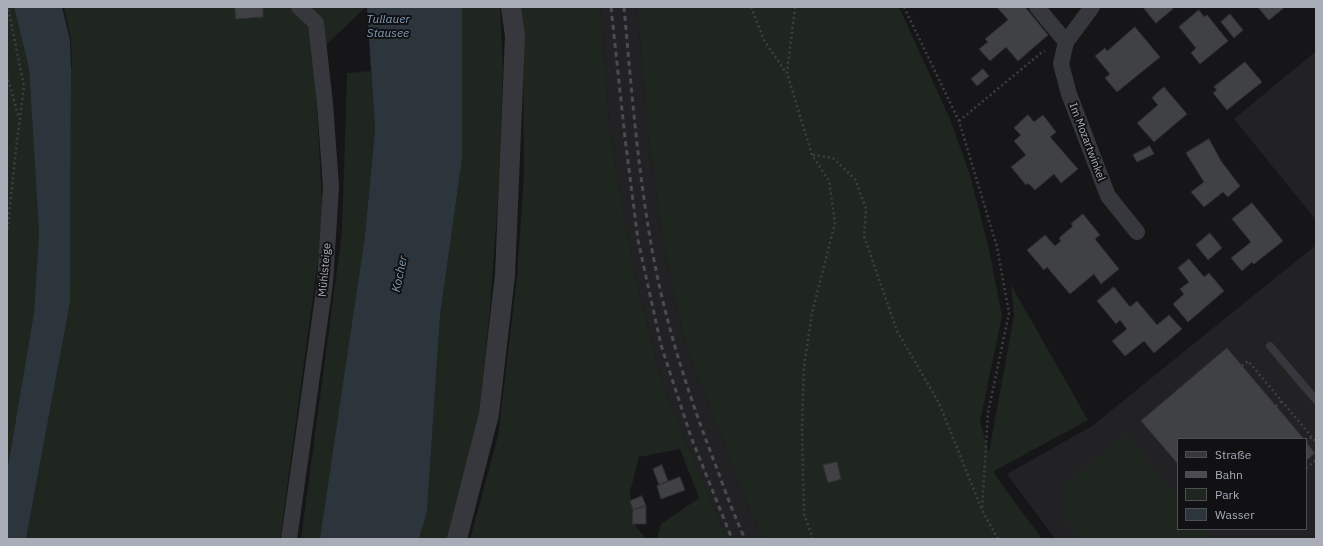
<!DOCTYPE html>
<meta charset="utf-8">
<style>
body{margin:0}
#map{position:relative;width:1323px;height:546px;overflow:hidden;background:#161618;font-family:"IBM Plex Sans",sans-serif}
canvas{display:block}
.frame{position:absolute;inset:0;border:8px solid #a8adb8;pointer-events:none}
.legend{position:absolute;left:1177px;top:438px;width:130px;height:92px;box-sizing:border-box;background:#111113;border:1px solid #4d4f55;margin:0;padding:5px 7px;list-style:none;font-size:12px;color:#a8adb8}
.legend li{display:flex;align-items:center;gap:8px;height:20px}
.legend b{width:20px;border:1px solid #4d4f55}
</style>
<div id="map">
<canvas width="1323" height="546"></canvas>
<div class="frame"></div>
<ul class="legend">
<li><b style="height:5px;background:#37383d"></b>Straße</li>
<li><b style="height:5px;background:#4a4c52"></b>Bahn</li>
<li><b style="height:11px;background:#1e261f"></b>Park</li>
<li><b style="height:11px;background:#2c353c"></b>Wasser</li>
</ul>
</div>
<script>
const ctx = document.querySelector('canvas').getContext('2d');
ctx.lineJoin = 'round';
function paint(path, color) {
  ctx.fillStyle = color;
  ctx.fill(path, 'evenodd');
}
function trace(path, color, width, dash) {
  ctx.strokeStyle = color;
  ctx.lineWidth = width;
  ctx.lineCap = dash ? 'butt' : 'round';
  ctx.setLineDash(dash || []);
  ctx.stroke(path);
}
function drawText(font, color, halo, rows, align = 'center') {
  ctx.font = font + ' "IBM Plex Sans",sans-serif';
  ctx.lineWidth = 4;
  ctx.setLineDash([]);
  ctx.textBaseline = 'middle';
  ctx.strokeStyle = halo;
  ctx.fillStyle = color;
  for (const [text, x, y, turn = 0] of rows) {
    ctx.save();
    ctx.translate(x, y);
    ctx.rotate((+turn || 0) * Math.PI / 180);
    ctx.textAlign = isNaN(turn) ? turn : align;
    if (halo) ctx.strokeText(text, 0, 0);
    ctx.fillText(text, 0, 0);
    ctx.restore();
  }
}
const built = new Path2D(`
 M600 7H637L648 132 661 231 684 341 751 514 764 539H727L662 383 640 295 629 243 610 132Z
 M1316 51V220L1234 119Z
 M1316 245V539H1055L1007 474 1092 426ZM1178 439H1306V529H1178Z`);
const green = new Path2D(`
 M7 7H14L29 69 39 233 34 312 7 472Z
 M64 7H366L328 43 314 50 323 224 280 539H26L70 303 71 67H72L71 40Z
 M462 7H500L503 69 498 199 490 308 479 417 449 539H419L427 512 440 316 462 159Z
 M520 7H600L610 132 629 243 640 295 662 383 727 539H657L661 524 699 498 680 449 639 457 630 492 635 525 646 539H470L498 436 517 277 524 175 523 60Z
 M637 7H899L950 119 970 175 989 249 1002 316 980 422 989 452 1014 316 1011 285 1088 420 994 471 995 475 1042 539H764L751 514 684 341 661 231 648 132Z
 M371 71 375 129 365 235 323 522 320 539H301L342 232 347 73Z
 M1125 433 1178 498V529H1203L1211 539H1080L1064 516V486Z`);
const water = new Path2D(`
 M14 7H62L70 40 71 67 70 303 26 539H7V472L34 312 39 233 29 69Z
 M367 7H462V159L440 316 427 512 419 539H320L365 235 375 129Z`);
const building = new Path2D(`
 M235 7H263V17L236 19Z
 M997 7H1025L1048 35 1018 61 1006 47 990 61 979 49 988 42 985 39 1008 20Z
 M1143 7H1171L1173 9 1156 23Z
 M1258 7H1285L1269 20Z
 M1199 10 1204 17 1207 15 1228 41 1200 64 1191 53 1196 48 1179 27Z
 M1230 14 1243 30 1234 38 1221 22Z
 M1135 27 1160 57 1117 92 1105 78 1110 74 1095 56 1105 48 1107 51Z
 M1245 62 1262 82 1227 110 1213 93 1217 90 1214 87Z
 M983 69 989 76 977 86 971 79Z
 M1164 87 1187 114 1154 142 1137 123 1158 105 1152 98Z
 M1028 115 1034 122 1043 115 1056 132 1050 137 1078 169 1061 183 1054 174 1035 190 1028 183 1026 185 1011 167 1026 155 1014 141 1021 135 1014 128Z
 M1209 139 1221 161 1240 186 1228 197 1223 192 1204 207 1191 192 1204 182 1186 153Z
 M1150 146 1154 154 1137 162 1133 155Z
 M1252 203 1283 241 1254 264 1252 262 1242 271 1231 258 1251 242 1232 219Z
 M1083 214 1100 235 1095 239 1119 269 1101 284 1094 274 1070 294 1047 267 1044 270 1027 250 1045 235 1055 246 1061 241 1059 238 1073 226 1071 224Z
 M1210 233 1222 248 1208 260 1196 245Z
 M1189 259 1204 277 1209 273 1224 291 1188 322 1173 304 1184 294 1180 289 1189 282 1178 268Z
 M1114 287 1130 307 1137 301 1157 325 1169 315 1182 329 1154 353 1144 341 1125 356 1112 341 1127 329 1120 320 1116 324 1097 301Z
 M1227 348 1304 439H1178V464L1141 421Z
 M1306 442 1315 453 1306 461Z
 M837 462 841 479 828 483 823 465Z
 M662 465 668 481 659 485 653 469Z
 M680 477 685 490 661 499 657 486Z
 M642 496 646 506 633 510 630 501Z
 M646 506V524H632L633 510Z`);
const path = new Path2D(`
 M751 7 764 40 786 73
 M795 7 787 73 812 155 829 181 835 223 812 313 804 367 802 430 804 514 813 539
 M904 7 959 121 997 247 1009 313 988 413 982 510
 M7 75 19 119
 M959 121 1041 53 1045 51
 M813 155 833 158 855 179 866 209 864 236 897 331 939 403 982 510 998 539
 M7 234 16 149 24 87 8 7
 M1242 366 1248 361 1316 442
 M1276 406 1282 401
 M1306 442 1312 437
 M1306 468 1316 460`);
const service = new Path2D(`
 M1270 346 1316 400`);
const minor = new Path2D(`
 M1037 7 1066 42
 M1092 7 1066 42 1061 64 1069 94 1108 196 1137 232
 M289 539 325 283 331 187 325 104 316 23 299 7`);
const tertiary = new Path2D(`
 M457 539 489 414 505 275 515 36 511 7`);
const rail = new Path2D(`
 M611 7 625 138 638 240 661 345 691 437 732 539
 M624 7C631 84 637 161 650 238 663 316 687 392 716 466 725 491 734 515 745 539`);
const streetNames = [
 ["Im Mozartwinkel",1087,142,69],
 ["Mühlsteige",325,270,-85]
];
const waterNames = [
 ["Tullauer",388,20],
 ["Stausee",388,34],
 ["Kocher",400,274,-78]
];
paint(built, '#222225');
paint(green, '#1e261f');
paint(water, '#2c353c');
paint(building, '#404145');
trace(building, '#303034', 1);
trace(path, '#3d3f44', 2.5, [2, 3]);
trace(service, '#37383d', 8);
trace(minor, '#37383d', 16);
trace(tertiary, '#37383d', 20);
trace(rail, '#4a4c52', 3, [5, 4]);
drawText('11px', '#a8adb8', '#111113', streetNames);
drawText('italic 12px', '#7f9bb3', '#111113', waterNames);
</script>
